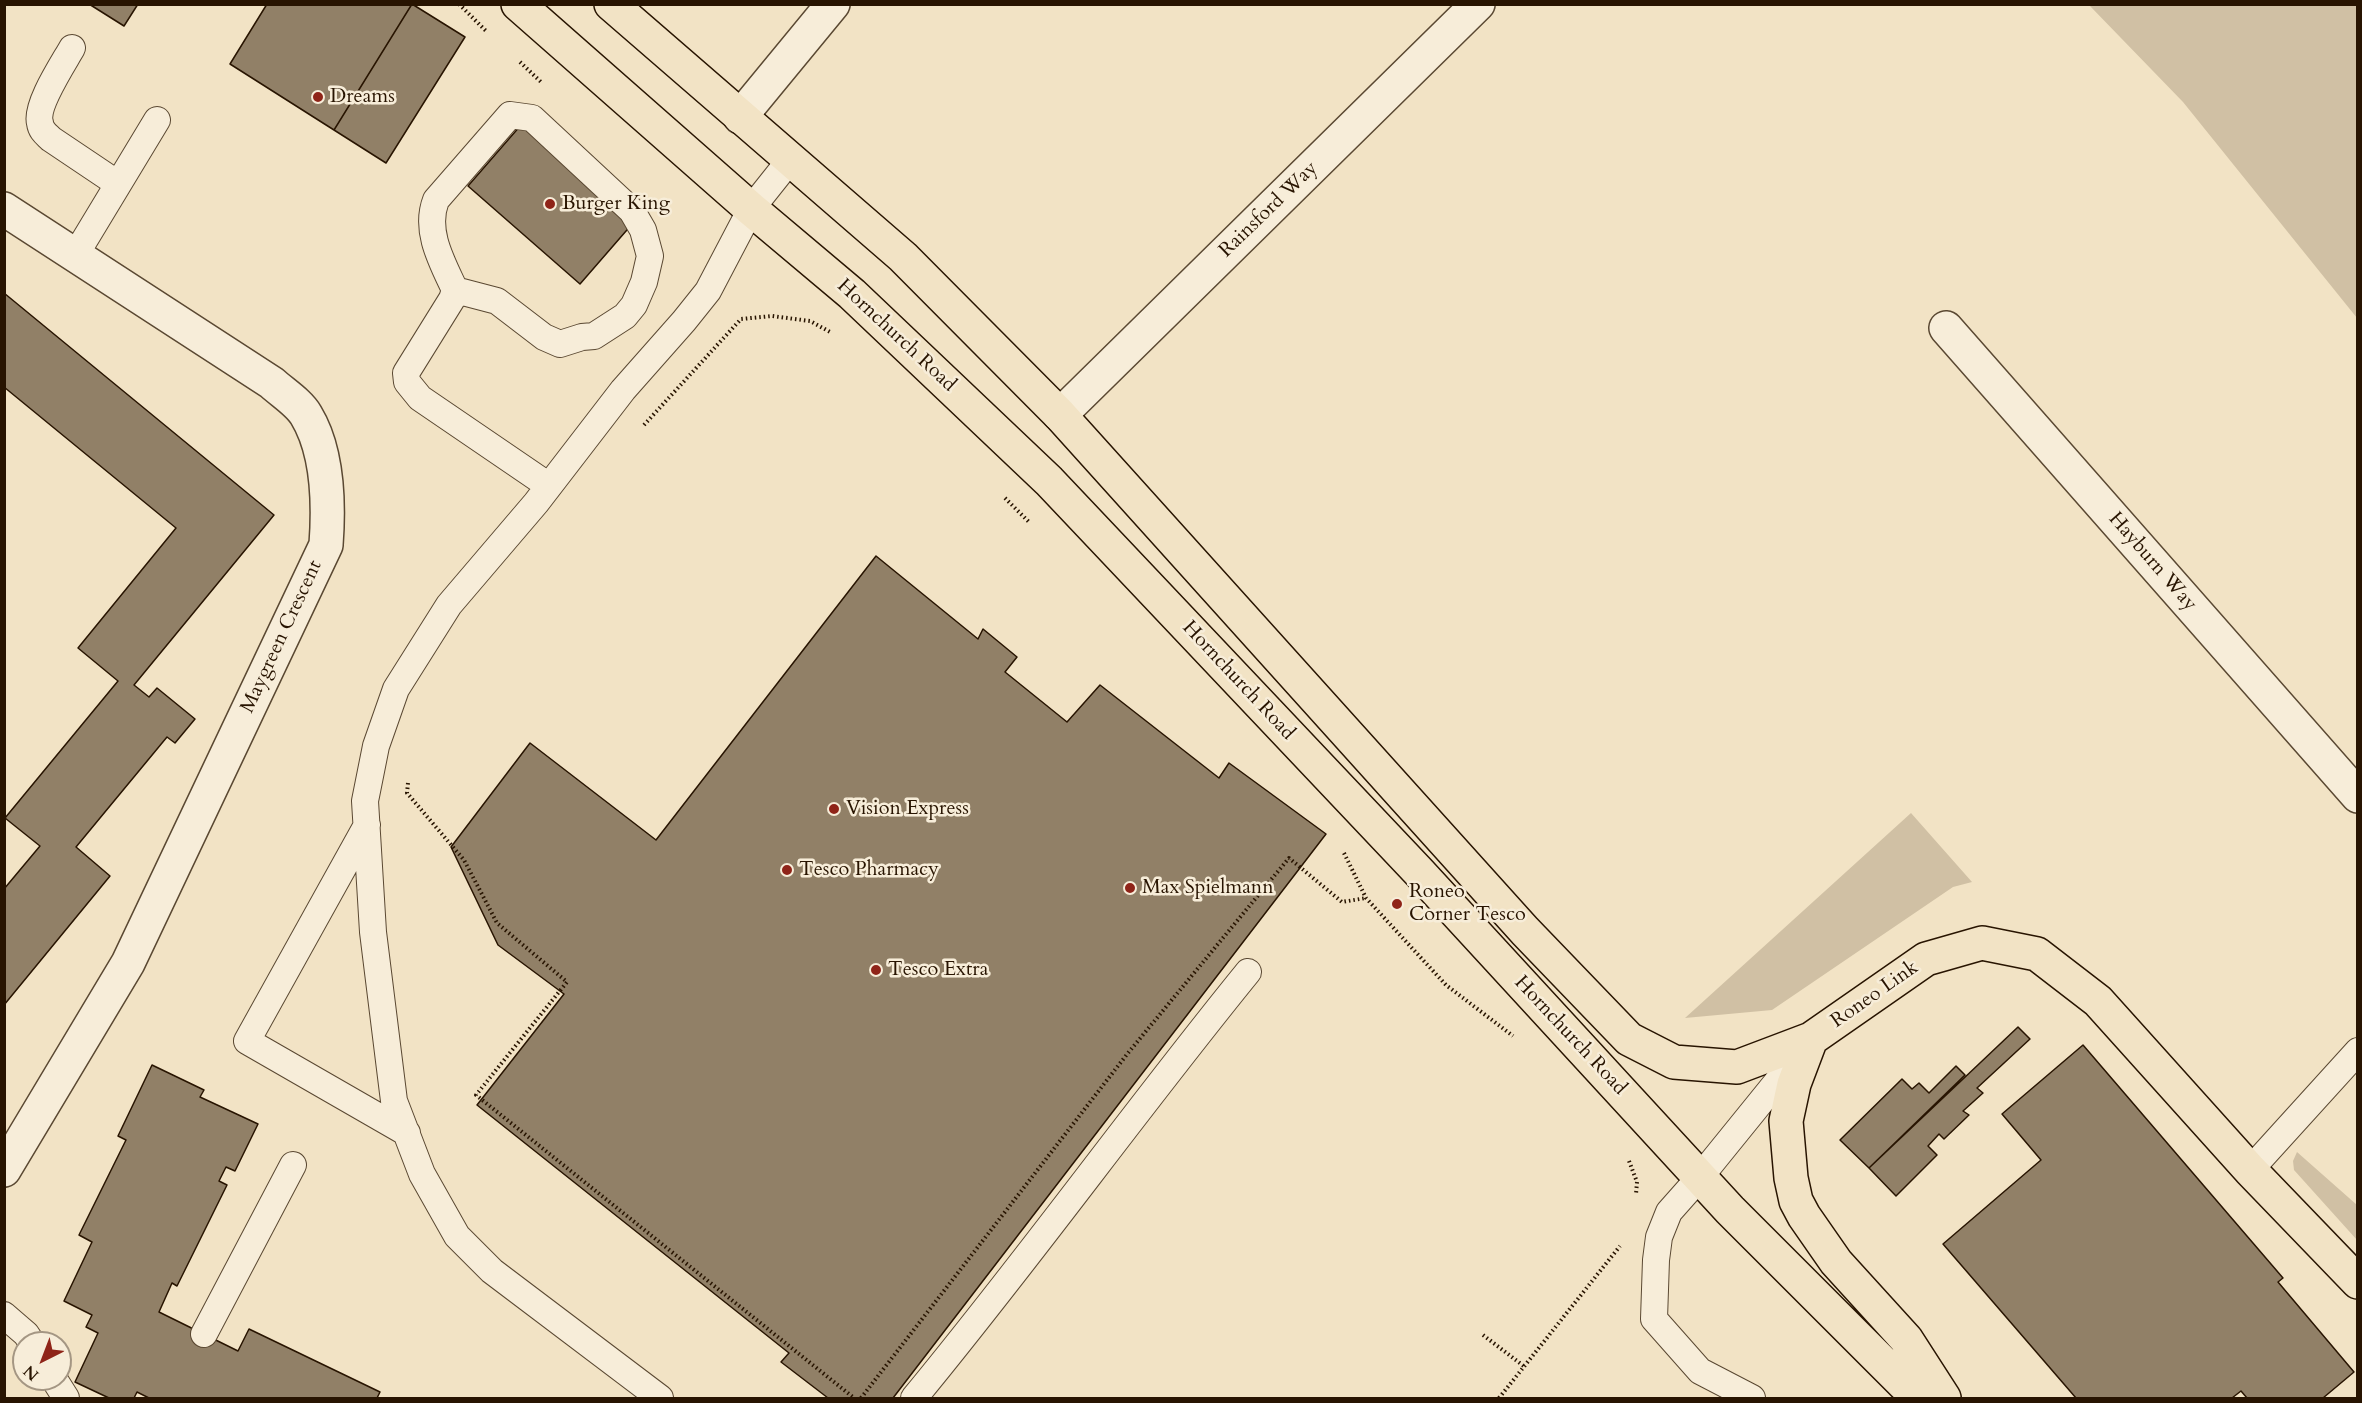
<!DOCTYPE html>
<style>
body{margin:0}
#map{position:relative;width:2362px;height:1403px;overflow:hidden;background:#f2e3c5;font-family:Cardo,serif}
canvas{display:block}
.frame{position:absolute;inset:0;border:6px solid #281401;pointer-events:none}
.north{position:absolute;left:12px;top:1331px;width:60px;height:60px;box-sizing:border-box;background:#f7edd9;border:2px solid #a49683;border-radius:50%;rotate:222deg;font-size:16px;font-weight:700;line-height:24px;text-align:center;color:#281401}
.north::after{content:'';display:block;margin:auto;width:21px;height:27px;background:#8f2418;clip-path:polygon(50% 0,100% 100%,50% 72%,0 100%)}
</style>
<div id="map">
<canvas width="2362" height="1403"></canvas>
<div class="frame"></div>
<div class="north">N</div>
</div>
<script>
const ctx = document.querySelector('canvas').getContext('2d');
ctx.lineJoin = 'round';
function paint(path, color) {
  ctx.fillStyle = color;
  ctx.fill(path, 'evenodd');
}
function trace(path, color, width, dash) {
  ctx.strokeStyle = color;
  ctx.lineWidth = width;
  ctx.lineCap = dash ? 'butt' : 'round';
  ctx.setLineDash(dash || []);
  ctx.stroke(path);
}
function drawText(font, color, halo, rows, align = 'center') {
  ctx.font = font + ' Cardo,serif';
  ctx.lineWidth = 5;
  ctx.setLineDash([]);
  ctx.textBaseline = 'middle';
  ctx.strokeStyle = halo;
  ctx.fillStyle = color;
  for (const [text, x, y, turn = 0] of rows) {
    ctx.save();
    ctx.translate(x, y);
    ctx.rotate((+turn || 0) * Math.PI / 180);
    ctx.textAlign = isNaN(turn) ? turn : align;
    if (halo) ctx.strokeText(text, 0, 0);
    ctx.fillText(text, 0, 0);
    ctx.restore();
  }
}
const green = new Path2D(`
 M2089 5H2357V318L2183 102Z
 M1911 813 1972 882 1953 887 1772 1010 1685 1018Z
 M2297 1152 2357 1205V1240L2294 1170 2293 1161Z`);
const building = new Path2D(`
 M89 4H138L124 26Z
 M267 4H412L334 130 230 64Z
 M412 4 465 37 386 163 334 130Z
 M521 125 633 223 580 284 468 186Z
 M4 293 274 515 134 685 149 697 157 688 195 719 175 743 167 737 76 847 110 876 4 1005V889L40 846 5 818 118 681 78 648 176 528 4 387Z
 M876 556 978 639 983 629 1017 657 1005 672 1067 722 1100 685 1219 778 1229 763 1326 834 893 1398H828L781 1362 789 1353 477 1105 564 994 498 945 451 847 530 743 656 840Z
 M2018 1027 2030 1039 1977 1088 1983 1093 1963 1111 1969 1115 1944 1139 1939 1134 1928 1146 1937 1155 1896 1196 1869 1168Z
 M2083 1045 2283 1278 2278 1282 2354 1372 2323 1398H2247L2241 1391 2232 1398H2076L1943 1244 2041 1160 2002 1114Z
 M152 1065 204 1090 200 1097 258 1124 235 1171 226 1167 219 1181 227 1185 177 1286 172 1283 159 1312 238 1351 249 1329 380 1392 377 1398H149L137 1392 134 1398H109L75 1382 98 1333 86 1327 92 1315 64 1301 92 1242 79 1235 126 1140 118 1136Z
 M1956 1066 1965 1075 1869 1168 1840 1140 1902 1079 1912 1089 1919 1083 1929 1093Z`);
const path = new Path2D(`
 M459 4 486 31
 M520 62 541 82
 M644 425 741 319 772 316 810 321 832 333
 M1005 498 1029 522
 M408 783 407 793 464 860 497 923 567 982 476 1095 854 1398
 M1344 853 1366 898 1446 985 1513 1036
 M1629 1161 1637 1182 1636 1194
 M1483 1335 1525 1367
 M861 1398 1128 1053 1289 858 1342 902 1366 898
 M1499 1398 1620 1246`);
const service = new Path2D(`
 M72 48C63 64 35 106 40 123 41 131 46 134 51 139L118 184
 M76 254 157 120
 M455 290 497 301 544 337 560 344 582 337 594 336 625 316 634 305 644 282 650 256 643 230 632 211 532 118 510 115 436 200C424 231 442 262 455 290L452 299 406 373 407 382 420 398 549 486
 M367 825 247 1041 407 1133
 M2250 1170 2358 1051
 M4 1315 26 1334 32 1343
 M204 1334 293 1165
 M54 1379 66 1398
 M660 1398 492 1271 457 1236 422 1174 394 1101 373 932 365 801 376 746 396 689 449 605 536 503 623 390 684 321 708 291 751 209 790 160
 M914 1398C1029 1259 1134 1112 1248 972
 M1752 1398 1700 1371 1654 1319 1656 1260 1659 1237 1669 1212 1700 1177 1798 1056`);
const minor = new Path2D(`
 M740 117 833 4
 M4 209 272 383C283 393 299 403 306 415 328 451 329 505 326 545L128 963 4 1170
 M1946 328 2358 796
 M1060 415 1478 4`);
const primary = new Path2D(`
 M518 4 751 209 852 294 1049 481 1419 872 1730 1210 1918 1398
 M611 4 903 257 1060 415 1525 931 1629 1039 1674 1062 1737 1067 1811 1039
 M1944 1398 1906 1339 1836 1262 1804 1216 1796 1201 1791 1178 1786 1121 1794 1084 1811 1039 1926 959 1982 943 2037 954 2098 1001 2250 1170 2358 1282`);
const markers = [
 [318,97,6,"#8f2418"],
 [550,204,6,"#8f2418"],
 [834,809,6,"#8f2418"],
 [787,870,6,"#8f2418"],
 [1130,888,6,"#8f2418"],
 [1397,904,6,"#8f2418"],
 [876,970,6,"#8f2418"]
];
const poiNames = [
 ["Dreams",330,97],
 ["Burger King",562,204],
 ["Vision Express",846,809],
 ["Tesco Pharmacy",799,870],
 ["Max Spielmann",1142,888],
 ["Roneo",1409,892],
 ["Corner Tesco",1409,915],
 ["Tesco Extra",888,970]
];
const streetNames = [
 ["Rainsford Way",1269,210,-44],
 ["Hornchurch Road",896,336,43],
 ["Hayburn Way",2152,562,49],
 ["Maygreen Crescent",282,637,-65],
 ["Hornchurch Road",1238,681,47],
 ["Roneo Link",1875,995,-35],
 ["Hornchurch Road",1570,1036,47]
];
paint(green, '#d0c0a4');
paint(building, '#918067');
trace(building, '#281401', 1.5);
trace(service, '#5a4832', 28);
trace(minor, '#5a4832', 36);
trace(primary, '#281401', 36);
trace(path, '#281401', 4, [1.5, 3]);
trace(service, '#f7edd9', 26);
trace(minor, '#f7edd9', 33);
trace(primary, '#f2e3c5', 33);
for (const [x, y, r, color] of markers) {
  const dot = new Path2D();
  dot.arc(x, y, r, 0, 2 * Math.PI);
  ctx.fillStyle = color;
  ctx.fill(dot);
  trace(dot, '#f7edd9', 2);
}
drawText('20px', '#281401', '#f7edd9', poiNames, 'left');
drawText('20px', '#281401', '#f7edd9', streetNames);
</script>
